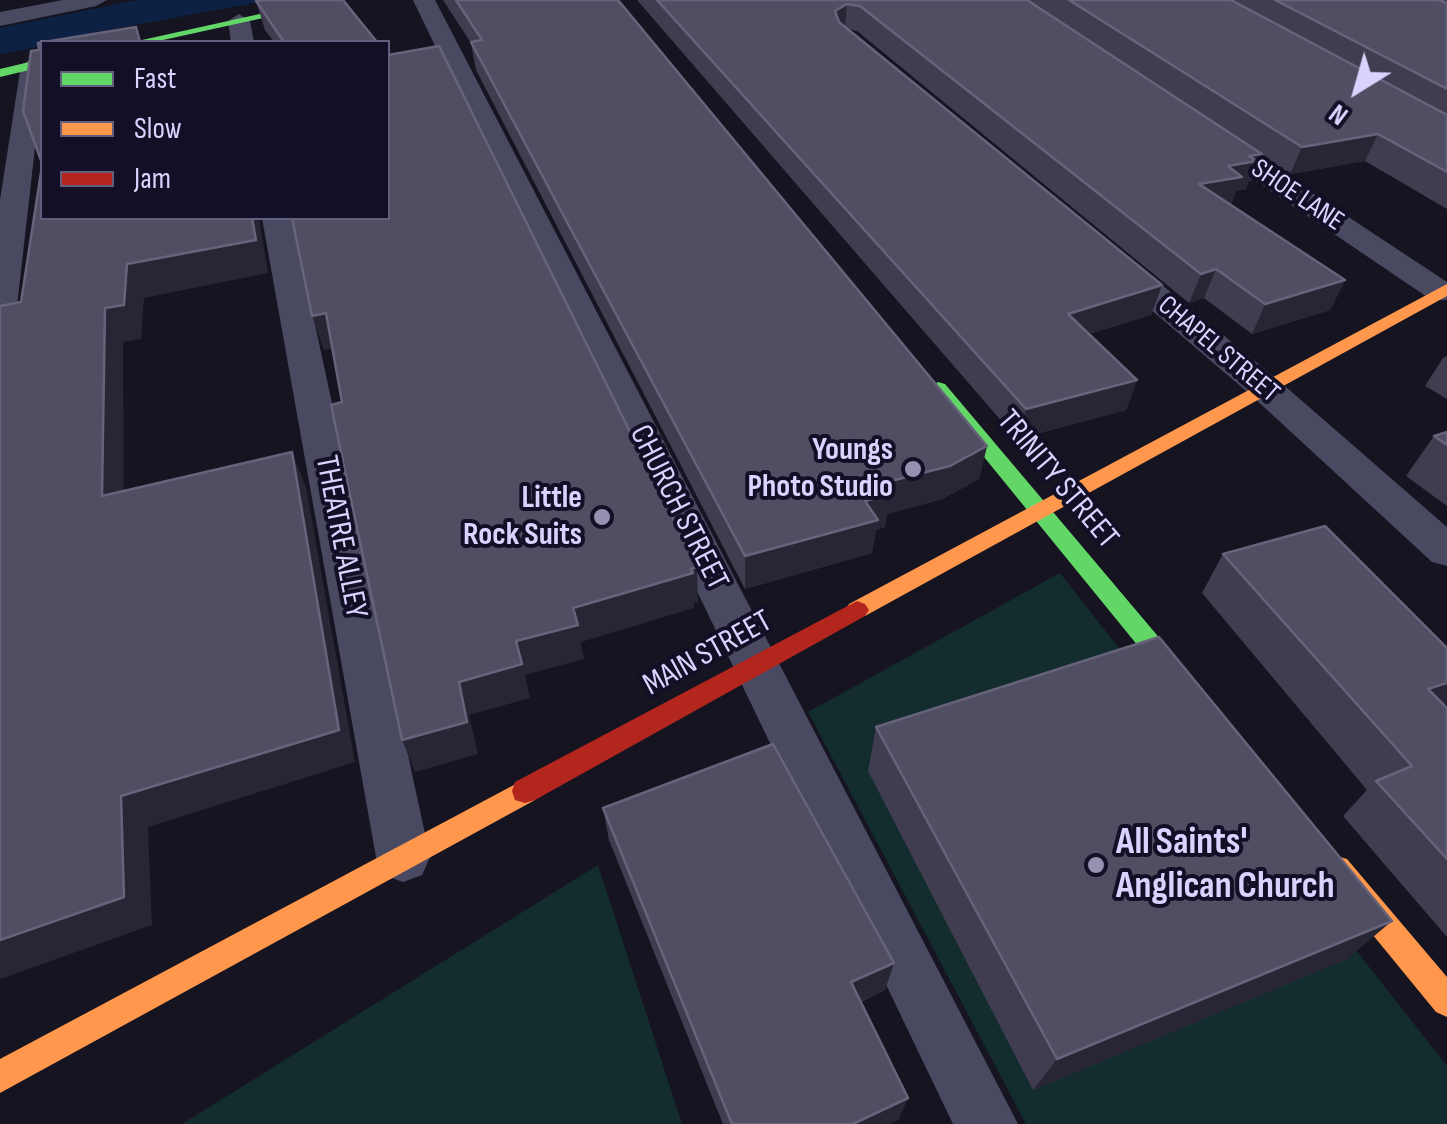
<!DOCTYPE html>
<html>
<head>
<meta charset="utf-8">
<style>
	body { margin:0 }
	#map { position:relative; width:1447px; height:1124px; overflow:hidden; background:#161421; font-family:"Sofia Sans Condensed",sans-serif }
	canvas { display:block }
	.legend { position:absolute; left:40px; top:40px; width:350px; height:180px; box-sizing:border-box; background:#130f26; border:2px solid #625e7d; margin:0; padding:12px 18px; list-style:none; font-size:30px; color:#d9d4ff }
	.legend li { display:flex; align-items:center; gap:20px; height:50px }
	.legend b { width:50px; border:2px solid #625e7d }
	.north { position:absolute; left:1307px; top:40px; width:100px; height:100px; -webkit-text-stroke:8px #130f26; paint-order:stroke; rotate:217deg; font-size:28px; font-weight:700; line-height:40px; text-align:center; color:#d9d4ff }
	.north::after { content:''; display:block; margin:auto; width:35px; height:45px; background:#d9d4ff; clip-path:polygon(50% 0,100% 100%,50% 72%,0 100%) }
</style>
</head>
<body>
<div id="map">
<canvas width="1447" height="1124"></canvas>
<ul class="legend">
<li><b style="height:12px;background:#63d668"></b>Fast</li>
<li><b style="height:12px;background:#ff974d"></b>Slow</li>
<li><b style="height:12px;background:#b3261e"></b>Jam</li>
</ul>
<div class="north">N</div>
</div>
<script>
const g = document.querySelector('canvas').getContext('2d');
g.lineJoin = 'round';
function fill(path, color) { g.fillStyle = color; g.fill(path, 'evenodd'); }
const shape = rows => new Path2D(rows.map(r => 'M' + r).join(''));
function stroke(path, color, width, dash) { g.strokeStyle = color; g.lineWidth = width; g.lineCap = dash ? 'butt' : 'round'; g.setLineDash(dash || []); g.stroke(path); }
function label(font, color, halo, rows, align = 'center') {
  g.font = font + ' "Sofia Sans Condensed",sans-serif'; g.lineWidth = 8; g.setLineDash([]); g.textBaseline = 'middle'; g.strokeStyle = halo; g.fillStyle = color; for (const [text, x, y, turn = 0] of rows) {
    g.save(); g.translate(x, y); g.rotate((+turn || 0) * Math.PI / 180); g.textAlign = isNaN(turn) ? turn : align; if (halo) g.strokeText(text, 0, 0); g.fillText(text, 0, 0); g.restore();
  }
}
const green = shape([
	[1060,573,1447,1066,1447,1124,1026,1124,808,712],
	[598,865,682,1124,181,1124,182,1124]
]);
const water = shape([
	[138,0,271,0,42,42,42,46,0,54,0,28]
]);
const street = shape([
	[63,0,107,0,96,6,0,26,0,12,63,0],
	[413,0,435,0,1018,1124,953,1124,413,0],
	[239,14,250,21,254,42,231,42,228,21,239,14],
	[33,58,42,61,42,86,17,306,12,313,0,316,0,200,21,65,33,58],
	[1209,129,1218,131,1447,282,1447,300,1430,299,1200,143,1196,137,1200,131,1209,129],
	[262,218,292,218,430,857,422,875,403,882,384,875,376,857,262,218],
	[1112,251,1123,253,1278,380,1447,527,1447,566,1432,562,1252,396,1101,267,1096,260,1101,253,1112,251]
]);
const fast = shape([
	[323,0,345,0,154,42,133,42,323,0],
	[42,59,42,67,0,77,0,69,42,59],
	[938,382,945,384,1205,692,1209,699,1205,706,1196,709,1187,706,931,392,928,388,938,382]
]);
const slow = shape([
	[1447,284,1447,296,865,616,849,616,845,610,849,604,1447,284],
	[525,779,535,782,538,791,535,800,0,1093,0,1059,525,779],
	[1337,856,1347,859,1447,977,1447,1017,1436,1012,1327,879,1323,869,1327,859,1337,856]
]);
const jam = shape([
	[857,601,865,604,869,610,865,616,535,800,525,803,515,800,512,791,515,782,857,601]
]);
const wall = shape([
	[443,0,618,0,987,446,979,479,942,499,887,514,885,527,876,530,872,553,745,589,476,70,471,43],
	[637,0,1447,0,1447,209,1365,161,1290,174,1262,155,1251,181,1248,182,1246,189,1236,191,1231,205,1345,280,1330,310,1252,334,1204,298,1189,303,857,31,848,29,1162,285,1151,315,1089,334,1137,380,1126,410,1017,439],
	[256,1,377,42,274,42,265,30],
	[1447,356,1447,399,1425,386,1443,358],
	[1447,432,1447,506,1406,476,1434,436],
	[1223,554,1447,648,1447,703,1445,705,1447,708,1447,937,1343,816,1367,790,1202,593],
	[876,727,1347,959,1033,1090,868,771],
	[603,808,894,963,885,990,861,1002,908,1098,898,1120,889,1124,723,1124,609,840]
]);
const shadedWall = shape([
	[847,4,845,29,833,36,835,11],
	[1378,134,1365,161,1290,174,1302,147],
	[1262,154,1251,181,1248,182,1246,189,1236,191,1231,205,1199,184,1249,156],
	[252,218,259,218,268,273,144,298,141,339,123,342,124,531,102,496,105,308,127,264],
	[1216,269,1204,298,1189,303,1201,274],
	[1345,280,1330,310,1252,334,1265,304],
	[1162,285,1151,315,1059,343,1068,314],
	[326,313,337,348,324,350,312,316],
	[1137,380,1126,410,1017,439,1026,409],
	[987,446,979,479,942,499,887,514,885,527,876,530,872,553,745,589,745,556,865,501,883,483],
	[292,452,306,487,355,762,148,827,152,925,0,979,0,940,121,796],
	[697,567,698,602,694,603,694,608,581,642,584,659,525,675,530,698,469,715,478,754,415,772,402,740,459,682,516,641,573,608],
	[1447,683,1447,703,1438,713,1428,689],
	[1392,921,1347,959,1033,1090,1057,1059],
	[894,963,885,990,845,1009,851,982],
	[908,1098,898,1120,889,1124,853,1124]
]);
const building = shape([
	[264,0,343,0,377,42,281,42,284,42,256,1,264,0],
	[456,0,618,0,987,446,950,466,883,483,891,494,865,501,878,520,745,556,471,42,482,40,456,0],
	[657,0,1027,0,1262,154,1249,156,1257,161,1228,166,1242,177,1199,184,1345,280,1265,304,1216,269,1201,274,860,6,847,4,835,11,839,22,1162,285,1068,314,1137,380,1026,409,657,0],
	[1069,0,1231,0,1447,115,1447,172,1378,134,1302,147,1069,0],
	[1275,0,1439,0,1447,3,1447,89,1275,0],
	[136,27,140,42,42,42,42,163,23,111,31,51,39,50,38,43,136,27],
	[439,46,697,567,691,569,693,573,573,608,578,625,516,641,522,664,459,682,467,722,402,740,331,405,342,402,326,313,312,316,292,218,388,218,388,55,439,46],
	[42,166,42,218,252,218,256,240,127,264,124,305,105,308,102,496,292,452,339,730,121,796,124,897,0,940,0,306,21,302,42,166],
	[1447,432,1447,445,1434,436,1447,432],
	[1325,526,1447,648,1447,683,1428,689,1447,708,1447,859,1376,781,1412,766,1223,554,1325,526],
	[1159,637,1392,921,1057,1059,876,727,1159,637],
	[773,744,894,963,851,982,908,1098,853,1124,732,1124,603,808,773,744]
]);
const markers = [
	[913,469,10,"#9591b1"],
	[602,517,10,"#9591b1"],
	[1096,865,10,"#9591b1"]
];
const farStreetnames = [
	["SHOE LANE",1297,196,34],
	["CHAPEL STREET",1218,350,40]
];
const poiNames = [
	["Youngs",893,451],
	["Photo Studio",893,488],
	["Little",582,499],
	["Rock Suits",582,536]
];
const streetNames = [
	["TRINITY STREET",1057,480,50],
	["CHURCH STREET",678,508,63],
	["THEATRE ALLEY",340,537,79],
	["MAIN STREET",708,654,-29]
];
const nearPoinames = [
	["All Saints'",1116,843],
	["Anglican Church",1116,887]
];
fill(green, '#132c2d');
fill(water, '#0d2144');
fill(street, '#4a4962');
fill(fast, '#63d668');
fill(slow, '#ff974d');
fill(jam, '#b3261e');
fill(wall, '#403d50');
fill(shadedWall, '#282635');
fill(building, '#504e63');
stroke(building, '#66637b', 2.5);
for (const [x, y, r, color] of markers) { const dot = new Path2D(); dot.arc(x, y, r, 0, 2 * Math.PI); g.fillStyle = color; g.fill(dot); stroke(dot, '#130f26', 4); }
label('28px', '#d9d4ff', '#130f26', farStreetnames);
label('bold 32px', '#d9d4ff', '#130f26', poiNames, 'right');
label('32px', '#d9d4ff', '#130f26', streetNames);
label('bold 38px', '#d9d4ff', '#130f26', nearPoinames, 'left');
</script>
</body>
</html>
